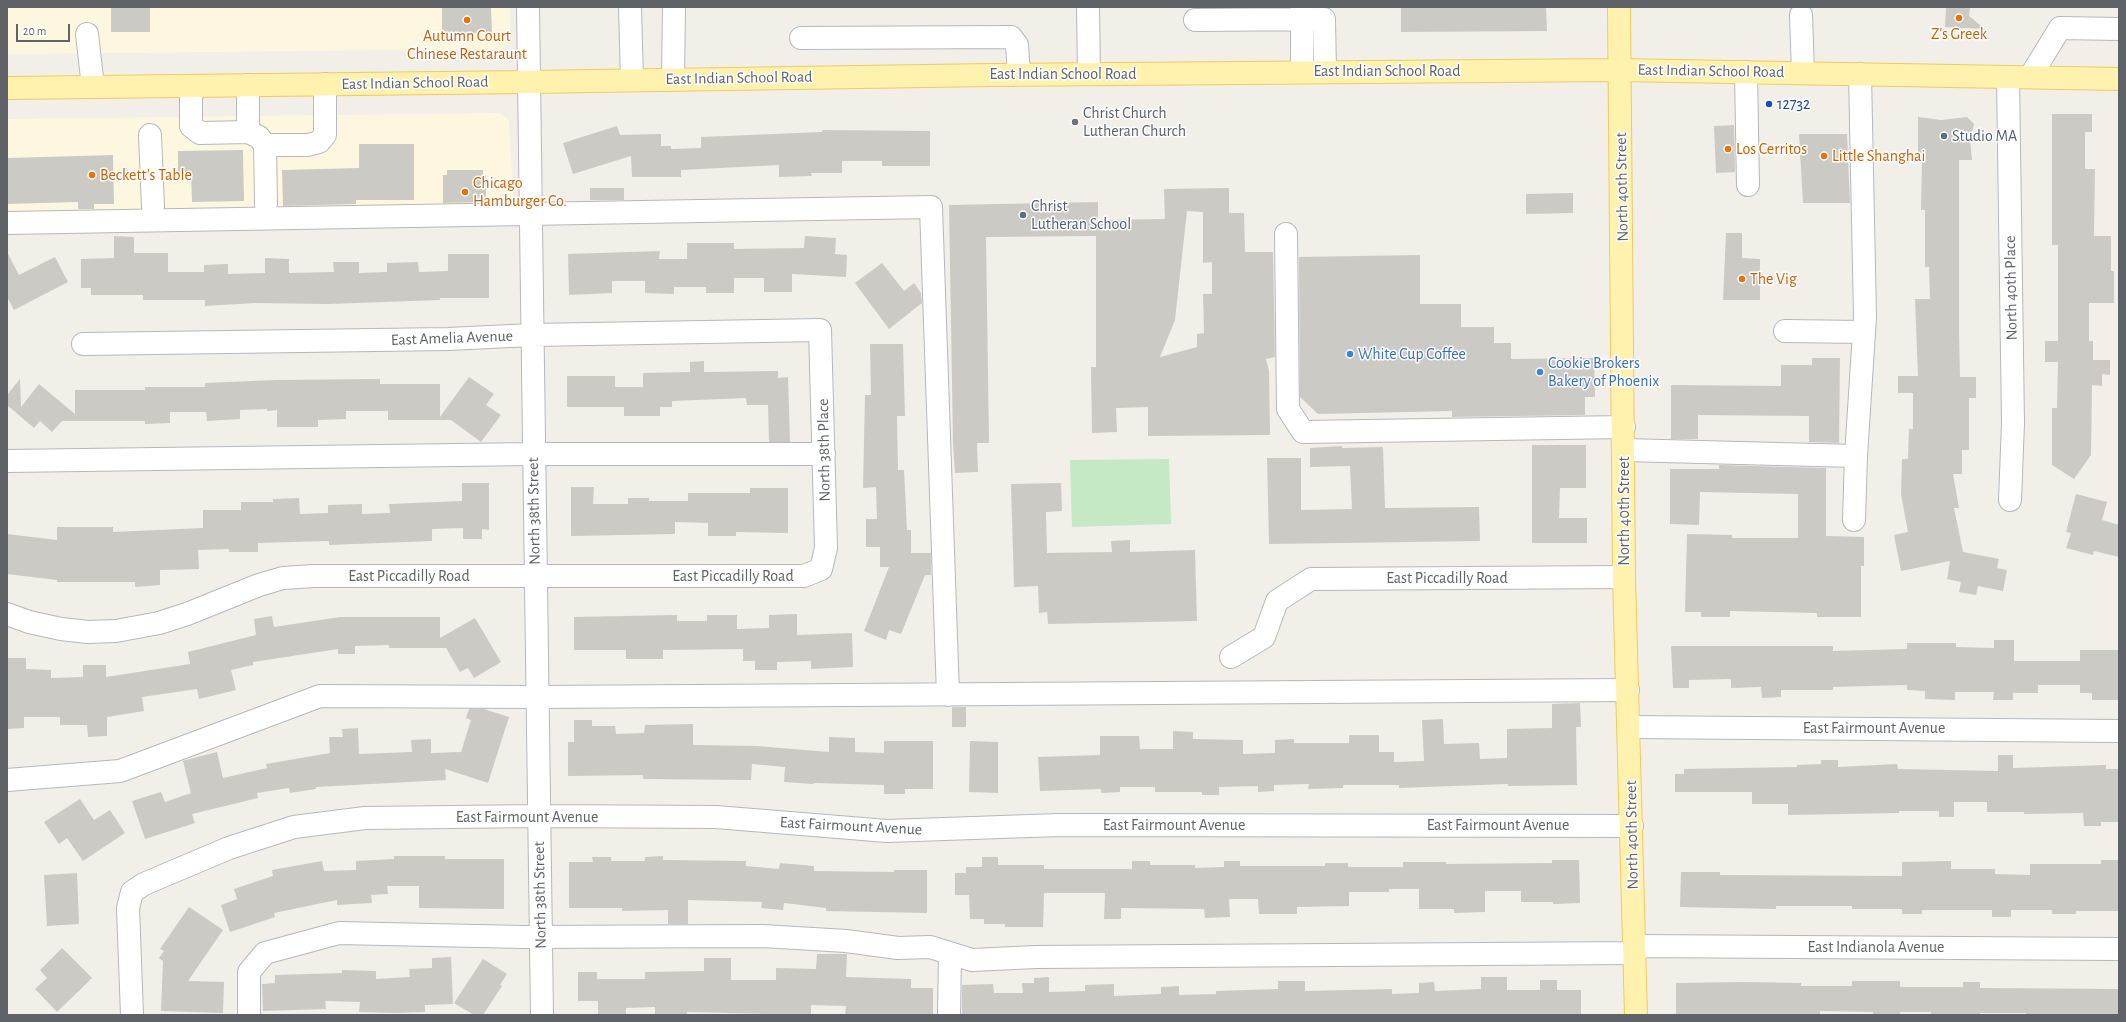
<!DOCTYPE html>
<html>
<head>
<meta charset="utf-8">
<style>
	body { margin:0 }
	#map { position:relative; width:2126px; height:1022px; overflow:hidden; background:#f1efe8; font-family:"Alegreya Sans",sans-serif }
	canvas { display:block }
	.frame { position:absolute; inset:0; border:8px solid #5f6368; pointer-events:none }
	.scale { position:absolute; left:16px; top:24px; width:54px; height:18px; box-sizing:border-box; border:2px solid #5f6368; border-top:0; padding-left:5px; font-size:12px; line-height:14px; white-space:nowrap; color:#5f6368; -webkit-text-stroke:3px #fff; paint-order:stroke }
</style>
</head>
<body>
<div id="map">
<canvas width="2126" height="1022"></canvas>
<div class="frame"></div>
<div class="scale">20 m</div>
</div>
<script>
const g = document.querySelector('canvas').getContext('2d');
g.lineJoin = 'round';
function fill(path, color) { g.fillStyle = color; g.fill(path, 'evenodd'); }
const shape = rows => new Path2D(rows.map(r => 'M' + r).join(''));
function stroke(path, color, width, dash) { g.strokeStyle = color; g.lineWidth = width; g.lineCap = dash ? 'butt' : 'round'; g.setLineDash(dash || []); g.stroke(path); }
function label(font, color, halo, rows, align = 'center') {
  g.font = font + ' "Alegreya Sans",sans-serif'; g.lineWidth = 3; g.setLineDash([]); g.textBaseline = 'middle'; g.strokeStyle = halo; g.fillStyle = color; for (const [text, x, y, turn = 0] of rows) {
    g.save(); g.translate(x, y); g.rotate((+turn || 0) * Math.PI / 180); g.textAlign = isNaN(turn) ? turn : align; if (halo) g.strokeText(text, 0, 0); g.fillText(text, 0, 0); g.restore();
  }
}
const commercial = shape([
	[7,7,510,7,510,38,502,49,7,54],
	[501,113,509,121,514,212,7,216,7,119]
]);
const green = shape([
	[1169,459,1171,524,1072,527,1070,460]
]);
const building = shape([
	[111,7,150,7,150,32,111,32],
	[442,7,491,7,492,33,442,34],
	[1401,7,1546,7,1547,31,1401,32],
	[1946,7,1970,7,1969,16,1985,29,1945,27],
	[2052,114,2092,114,2092,132,2085,132,2085,169,2095,169,2094,236,2111,236,2111,271,2114,271,2114,303,2089,303,2089,341,2093,341,2093,360,2110,360,2110,375,2102,374,2102,386,2092,385,2091,455,2074,479,2052,465,2052,408,2057,408,2058,362,2045,362,2045,341,2058,341,2058,245,2052,245],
	[1918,117,1941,120,1967,117,1974,124,1970,140,1972,160,1959,160,1959,334,1960,377,1976,377,1976,398,1969,398,1969,450,1962,450,1962,474,1953,474,1959,508,1954,508,1963,552,1999,559,1997,568,2007,570,2003,591,1978,586,1976,595,1959,592,1961,582,1947,579,1950,561,1901,571,1894,535,1908,532,1901,494,1902,459,1908,459,1909,429,1913,429,1913,393,1898,393,1898,376,1918,376,1915,299,1930,299,1929,267,1925,267,1925,210,1921,210,1922,159,1918,159],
	[1734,125,1735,172,1716,173,1714,126],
	[617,126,620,135,661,134,661,146,671,146,671,149,701,148,701,137,822,132,822,130,930,131,930,166,882,166,882,161,842,161,842,173,811,173,812,176,779,177,779,165,681,170,681,177,632,177,631,156,573,174,563,143],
	[1799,134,1847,134,1850,203,1803,203],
	[359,144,414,144,414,200,356,200,356,204,283,206,282,170,359,168],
	[243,150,244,201,192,202,191,172,178,172,178,151],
	[113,155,114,204,94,204,94,209,78,209,78,202,7,204,7,158],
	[447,170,483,170,483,175,486,175,486,202,443,203,443,175,447,175],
	[590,188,624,188,624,200,590,200],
	[1229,188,1229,213,1244,213,1245,252,1273,252,1275,357,1266,359,1269,371,1270,435,1148,436,1148,407,1116,408,1117,432,1092,433,1091,367,1096,367,1096,236,986,237,989,443,977,443,978,472,955,473,953,443,949,205,1098,202,1098,220,1165,219,1164,189],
	[1187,211,1203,212,1203,263,1212,262,1212,294,1203,294,1204,333,1197,334,1197,347,1160,357,1175,320],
	[1573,193,1573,213,1526,214,1526,194],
	[1726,233,1742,233,1742,258,1760,259,1760,300,1723,300],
	[114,236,134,237,134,253,168,253,168,272,204,272,204,265,228,264,228,274,265,273,265,258,289,259,289,273,334,272,333,262,359,262,359,273,387,272,387,263,418,262,419,272,448,271,448,254,489,254,489,298,440,298,440,300,328,304,255,303,205,306,205,300,143,300,143,295,91,295,91,288,81,288,81,259,114,258],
	[805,236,836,238,835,254,847,255,846,277,792,274,792,292,764,292,764,278,734,278,734,293,706,293,706,287,674,287,674,294,645,293,645,281,612,281,612,293,569,295,568,254,660,251,659,259,687,259,687,243,734,243,734,249,804,248],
	[7,252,19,275,55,257,68,282,14,310,7,297],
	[1420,255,1420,304,1461,304,1461,327,1494,327,1494,343,1511,343,1511,359,1594,358,1595,397,1585,397,1585,415,1452,417,1452,411,1318,414,1300,397,1299,257],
	[882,263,904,291,914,283,921,293,922,303,889,329,855,283],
	[870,344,903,344,905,416,897,416,898,470,904,470,907,530,911,530,911,553,931,553,931,575,925,575,901,634,889,630,886,640,864,631,889,567,880,567,880,547,866,547,866,519,877,519,876,487,863,488,865,395,871,395],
	[1812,358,1840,358,1839,443,1809,442,1809,416,1698,415,1698,439,1671,439,1671,385,1781,386,1781,365,1812,365],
	[704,361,704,372,778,371,778,378,788,377,790,442,769,442,768,405,747,405,746,398,672,401,672,407,660,407,660,416,624,416,624,407,567,407,567,376,615,376,615,387,643,387,643,373,690,372,690,362],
	[469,377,494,394,486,405,501,415,481,442,451,420,388,420,388,411,346,411,346,419,318,420,318,427,277,427,277,410,267,411,267,409,240,410,240,419,207,421,206,412,170,412,170,423,145,424,145,421,62,421,52,432,40,421,34,428,7,405,7,395,20,379,21,407,39,384,75,414,75,390,145,390,145,387,205,387,205,383,276,380,380,379,380,384,440,384,440,417],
	[1532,445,1586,445,1586,488,1560,488,1559,518,1587,518,1587,543,1532,543],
	[1342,446,1342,448,1383,447,1385,508,1479,507,1480,541,1269,544,1267,458,1301,458,1301,510,1352,509,1350,466,1310,467,1310,448],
	[1719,465,1826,468,1826,536,1864,537,1864,566,1861,566,1861,617,1817,617,1817,613,1730,611,1730,617,1701,617,1701,612,1685,612,1687,534,1732,535,1732,538,1798,538,1798,494,1700,492,1699,525,1670,524,1670,469,1719,469],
	[462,483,489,483,489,530,482,529,482,539,463,539,463,528,432,529,432,541,329,545,329,541,258,543,258,552,229,552,229,549,198,550,199,569,160,570,160,585,135,587,135,582,57,582,57,580,7,574,7,534,57,540,57,527,113,527,113,532,203,528,203,510,241,510,241,502,273,502,273,499,299,498,300,514,328,513,328,505,362,504,362,514,390,513,389,504,462,501],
	[1061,483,1062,511,1046,512,1047,553,1112,552,1111,541,1130,540,1130,552,1195,550,1197,621,1048,624,1047,612,1039,613,1038,586,1014,587,1011,484],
	[571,487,594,487,593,504,628,504,628,498,649,498,649,501,688,501,688,493,750,493,750,488,788,488,788,533,736,532,736,536,708,536,708,523,675,522,675,534,571,536],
	[2076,494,2107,502,2102,520,2119,525,2119,557,2094,551,2093,555,2066,548,2071,533,2066,532],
	[797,614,797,635,852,633,853,667,811,669,811,661,777,662,777,670,755,670,755,661,743,661,743,649,663,650,663,659,626,659,626,650,574,650,574,617,677,615,677,621,707,621,707,615,737,615,737,629,769,628,769,615],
	[272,616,274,627,340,617,440,617,440,638,475,618,501,662,474,678,468,668,460,672,446,648,389,648,389,645,355,646,355,654,338,654,338,649,253,662,253,665,231,670,236,690,199,699,197,689,142,697,144,711,107,717,107,736,88,737,87,725,60,725,60,717,24,717,24,728,7,729,7,658,26,658,26,669,51,670,51,678,83,677,83,665,106,665,106,677,190,664,188,652,256,635,254,619],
	[1994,640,2014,640,2014,661,2080,661,2080,650,2119,650,2119,700,2092,700,2092,693,2080,693,2080,685,2038,685,2038,693,2013,693,2013,700,1993,700,1994,692,1955,692,1955,700,1925,699,1925,691,1907,690,1907,685,1833,687,1833,690,1781,690,1781,697,1762,698,1761,687,1731,688,1731,679,1689,680,1689,688,1673,688,1671,646,1833,646,1833,651,1907,649,1907,643,1956,643,1956,647,1994,648],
	[1580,703,1581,727,1576,727,1577,785,1508,786,1508,784,1399,788,1399,785,1343,785,1343,788,1308,789,1309,784,1274,785,1274,791,1258,792,1258,786,1219,787,1219,795,1202,795,1202,792,1155,792,1155,787,1120,787,1120,792,1101,793,1101,789,1040,791,1038,757,1100,755,1100,736,1139,736,1140,749,1173,749,1173,731,1193,732,1193,739,1243,740,1243,754,1275,753,1275,740,1294,739,1294,743,1349,743,1349,735,1379,735,1379,752,1394,752,1394,762,1424,761,1422,720,1443,719,1444,744,1479,743,1480,759,1507,758,1507,729,1552,728,1552,704],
	[952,707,966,707,966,727,952,727],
	[469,709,484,709,509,717,488,783,445,769,446,780,316,787,316,789,290,793,289,788,257,793,258,798,192,814,195,823,145,839,132,801,161,792,165,802,191,793,183,761,186,760,217,752,223,778,267,768,266,764,330,753,329,737,343,737,342,729,358,728,359,754,412,752,411,740,431,739,431,753,461,752,471,720,466,718],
	[574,720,592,720,592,726,615,726,616,734,644,733,645,725,693,724,693,745,757,746,829,752,829,737,855,738,855,752,884,753,884,741,933,741,933,789,905,789,905,794,884,794,884,785,814,783,813,784,784,782,785,767,752,764,751,780,643,779,643,775,568,776,568,742,574,742],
	[970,741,998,742,998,793,969,792],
	[1998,755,2013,755,2013,768,2106,765,2106,769,2119,769,2119,822,2101,822,2101,826,2084,826,2083,813,2024,814,2024,812,1987,812,1987,802,1954,802,1954,817,1939,817,1939,811,1899,811,1899,813,1788,815,1788,804,1752,804,1752,792,1675,792,1675,774,1684,774,1684,769,1797,767,1797,765,1821,764,1821,760,1838,760,1838,767,1897,764,1898,769,1998,771],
	[80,799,94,820,110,810,125,833,83,861,67,838,59,844,44,822],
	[394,856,445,856,445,859,504,859,504,909,419,908,419,886,387,886,388,894,371,895,372,903,337,905,337,900,274,913,275,917,230,932,221,905,237,899,234,889,273,876,272,870,322,861,324,871,356,870,356,861,394,859],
	[663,856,663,860,746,861,746,866,779,869,780,863,814,866,814,871,894,872,894,870,927,870,927,913,826,911,826,908,784,903,783,910,761,908,762,902,688,900,688,924,668,924,668,910,622,911,622,908,569,908,569,862,593,862,592,857,611,857,611,861,645,861,645,857],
	[982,857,998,857,998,865,1044,865,1044,869,1132,869,1132,861,1150,861,1150,865,1195,865,1195,868,1224,867,1224,861,1240,861,1240,866,1325,866,1325,863,1348,863,1348,867,1403,867,1403,862,1446,862,1446,864,1552,863,1552,860,1579,860,1580,903,1553,904,1553,902,1521,902,1521,891,1485,891,1485,912,1454,913,1454,909,1419,909,1419,889,1389,889,1389,892,1349,892,1349,906,1297,907,1297,914,1259,914,1258,899,1229,899,1230,917,1205,918,1204,909,1121,908,1121,919,1104,919,1105,893,1044,893,1043,927,1005,927,1005,924,984,924,984,919,970,919,969,895,955,895,955,873,966,873,966,867,982,867],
	[2101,860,2119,860,2119,911,2076,911,2076,914,2052,914,2052,910,2011,910,2011,917,1992,917,1992,910,1922,910,1922,914,1902,914,1902,909,1852,909,1852,906,1776,906,1776,909,1680,907,1681,872,1720,872,1720,875,1902,876,1902,862,1951,861,1951,869,1995,869,1995,874,2030,875,2030,864,2101,864],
	[77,873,79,924,47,926,44,875],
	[189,907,223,930,188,981,224,982,223,1013,161,1011,163,961,159,958,164,951,160,949],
	[62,948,92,978,57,1012,35,989,47,978,40,970],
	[817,954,847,954,846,977,911,979,911,988,933,988,933,1015,845,1015,846,1006,811,1005,811,1015,687,1012,687,1014,655,1015,655,1007,626,1008,626,1015,598,1015,598,1001,578,1001,578,972,597,972,597,979,645,979,645,972,704,971,704,958,731,958,731,980,776,980,776,968,816,969],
	[451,957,453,1004,425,1005,425,1012,396,1013,359,1012,360,1002,325,1001,326,1009,263,1011,262,984,275,983,275,975,342,973,342,970,376,971,376,979,410,977,409,969,432,968,432,958],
	[483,959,507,974,500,985,502,986,483,1015,474,1015,454,1003],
	[1049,977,1049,992,1085,991,1085,985,1114,984,1114,996,1161,994,1161,987,1179,986,1179,995,1216,994,1216,991,1278,989,1278,981,1305,981,1305,991,1392,989,1392,994,1419,993,1419,983,1434,982,1435,991,1481,989,1481,977,1507,977,1507,990,1540,990,1540,980,1557,980,1557,990,1581,990,1581,1015,962,1015,962,985,993,984,994,993,1023,993,1022,983,1034,983,1034,978],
	[1852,981,1900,981,1900,987,1963,987,1963,982,1980,982,1980,988,2119,989,2119,1014,2026,1015,2026,1013,1980,1013,1980,1015,1931,1015,1931,1012,1900,1012,1900,1015,1873,1015,1873,1012,1820,1011,1820,1015,1676,1015,1676,983,1744,982,1801,983,1801,986,1852,986]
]);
const minor = shape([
	[528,7,542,1015],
	[630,7,632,80],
	[1088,7,1089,74],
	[1302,7,1302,72],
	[1801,15,1803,73],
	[1195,20,1324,19,1325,71],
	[87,34,93,87],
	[801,38,1011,37,1017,45,1019,74],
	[1746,72,1748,185],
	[2008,77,2013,423,2010,500],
	[2030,77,2060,28,2119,29],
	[673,79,674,7],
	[248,85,248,132,259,137,265,145,266,205],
	[191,86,191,126,200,133,248,132],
	[150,135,153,207],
	[265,145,308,145,319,142,325,135,325,84],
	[7,223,931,207,948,695],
	[1286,234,1288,409,1303,432,1624,427],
	[1785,331,1863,332],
	[1624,450,1856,456,1854,520],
	[1856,456,1865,317,1860,74],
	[7,461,533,454,824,454],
	[7,614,29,622,61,629,88,632,116,631,159,623,187,614,259,585,283,578,314,576,804,576,821,569,826,548,820,330,532,335,448,339,83,344],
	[1231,657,1264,637,1277,601,1311,579,1624,577],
	[1630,727,2119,731],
	[7,780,120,771,320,696,537,697,1628,690],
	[1634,946,2119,949],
	[132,1015,128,908,132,892,144,884,229,848,294,827,365,818,539,816,716,817,887,831,1059,825,1632,826],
	[249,1015,249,972,265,953,339,933,524,937,763,936,846,941,898,948,930,947,972,960,1036,957,1634,953],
	[949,1015,950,955]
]);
const major = shape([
	[1619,7,1624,577,1636,1015],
	[7,88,529,82,992,75,1620,70,2119,79]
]);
const markers = [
	[1959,18,4,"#e8710a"],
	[467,20,4,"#e8710a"],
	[1769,104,4,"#1a4fb4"],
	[1075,122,4,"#6b7280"],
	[1944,136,4,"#5c6f8a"],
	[1728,149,4,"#e8710a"],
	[1824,156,4,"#e8710a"],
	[92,175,4,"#e8710a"],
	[465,192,4,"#e8710a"],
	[1023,215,4,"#5c6f8a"],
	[1742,279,4,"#e8710a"],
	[1350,354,4,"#3f7fe0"],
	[1540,372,4,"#3f7fe0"]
];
const foodNames = [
	["Z's Greek",1959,34,"center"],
	["Autumn Court",467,36,"center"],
	["Chinese Restaraunt",467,54,"center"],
	["Los Cerritos",1736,149],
	["Little Shanghai",1832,156],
	["Beckett's Table",100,175],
	["Chicago",473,183],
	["Hamburger Co.",473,201],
	["The Vig",1750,279]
];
const streetNames = [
	["East Indian School Road",1387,71],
	["East Indian School Road",1711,71,1],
	["East Indian School Road",1063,74],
	["East Indian School Road",739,78,-1],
	["East Indian School Road",415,83,-1],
	["North 40th Street",1622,187,-91],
	["North 40th Place",2011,288,-91],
	["East Amelia Avenue",452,338,-2],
	["North 38th Place",824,450,-91],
	["North 38th Street",534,511,-91],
	["North 40th Street",1624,511,-90],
	["East Piccadilly Road",409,576],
	["East Piccadilly Road",733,576],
	["East Piccadilly Road",1447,578],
	["East Fairmount Avenue",1874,728],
	["East Fairmount Avenue",527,817],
	["East Fairmount Avenue",1174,825],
	["East Fairmount Avenue",1498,825],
	["East Fairmount Avenue",851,826,3],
	["North 40th Street",1632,835,-91],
	["North 38th Street",540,895,-91],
	["East Indianola Avenue",1876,947]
];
const transitNames = [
	["12732",1777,104]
];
const worshipNames = [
	["Christ Church",1083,113],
	["Lutheran Church",1083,131]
];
const serviceNames = [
	["Studio MA",1952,136],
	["Christ",1031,206],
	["Lutheran School",1031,224]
];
const shopNames = [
	["White Cup Coffee",1358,354],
	["Cookie Brokers",1548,363],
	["Bakery of Phoenix",1548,381]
];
fill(commercial, '#fef7e0');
fill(green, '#c5e8c5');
fill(building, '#cccac5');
stroke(minor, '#b5b8bc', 24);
stroke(major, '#f2c960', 24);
stroke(minor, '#fff', 22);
stroke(major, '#fff2af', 22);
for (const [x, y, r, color] of markers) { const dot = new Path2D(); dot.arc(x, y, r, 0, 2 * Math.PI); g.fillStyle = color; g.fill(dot); stroke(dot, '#fff', 1.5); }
label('16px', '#c56008', '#fff', foodNames, 'left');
label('16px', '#5f6368', '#fff', streetNames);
label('16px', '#164399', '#fff', transitNames, 'left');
label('16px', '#5b616d', '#fff', worshipNames, 'left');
label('16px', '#4e5e75', '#fff', serviceNames, 'left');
label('16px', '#366cbe', '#fff', shopNames, 'left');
</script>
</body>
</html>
